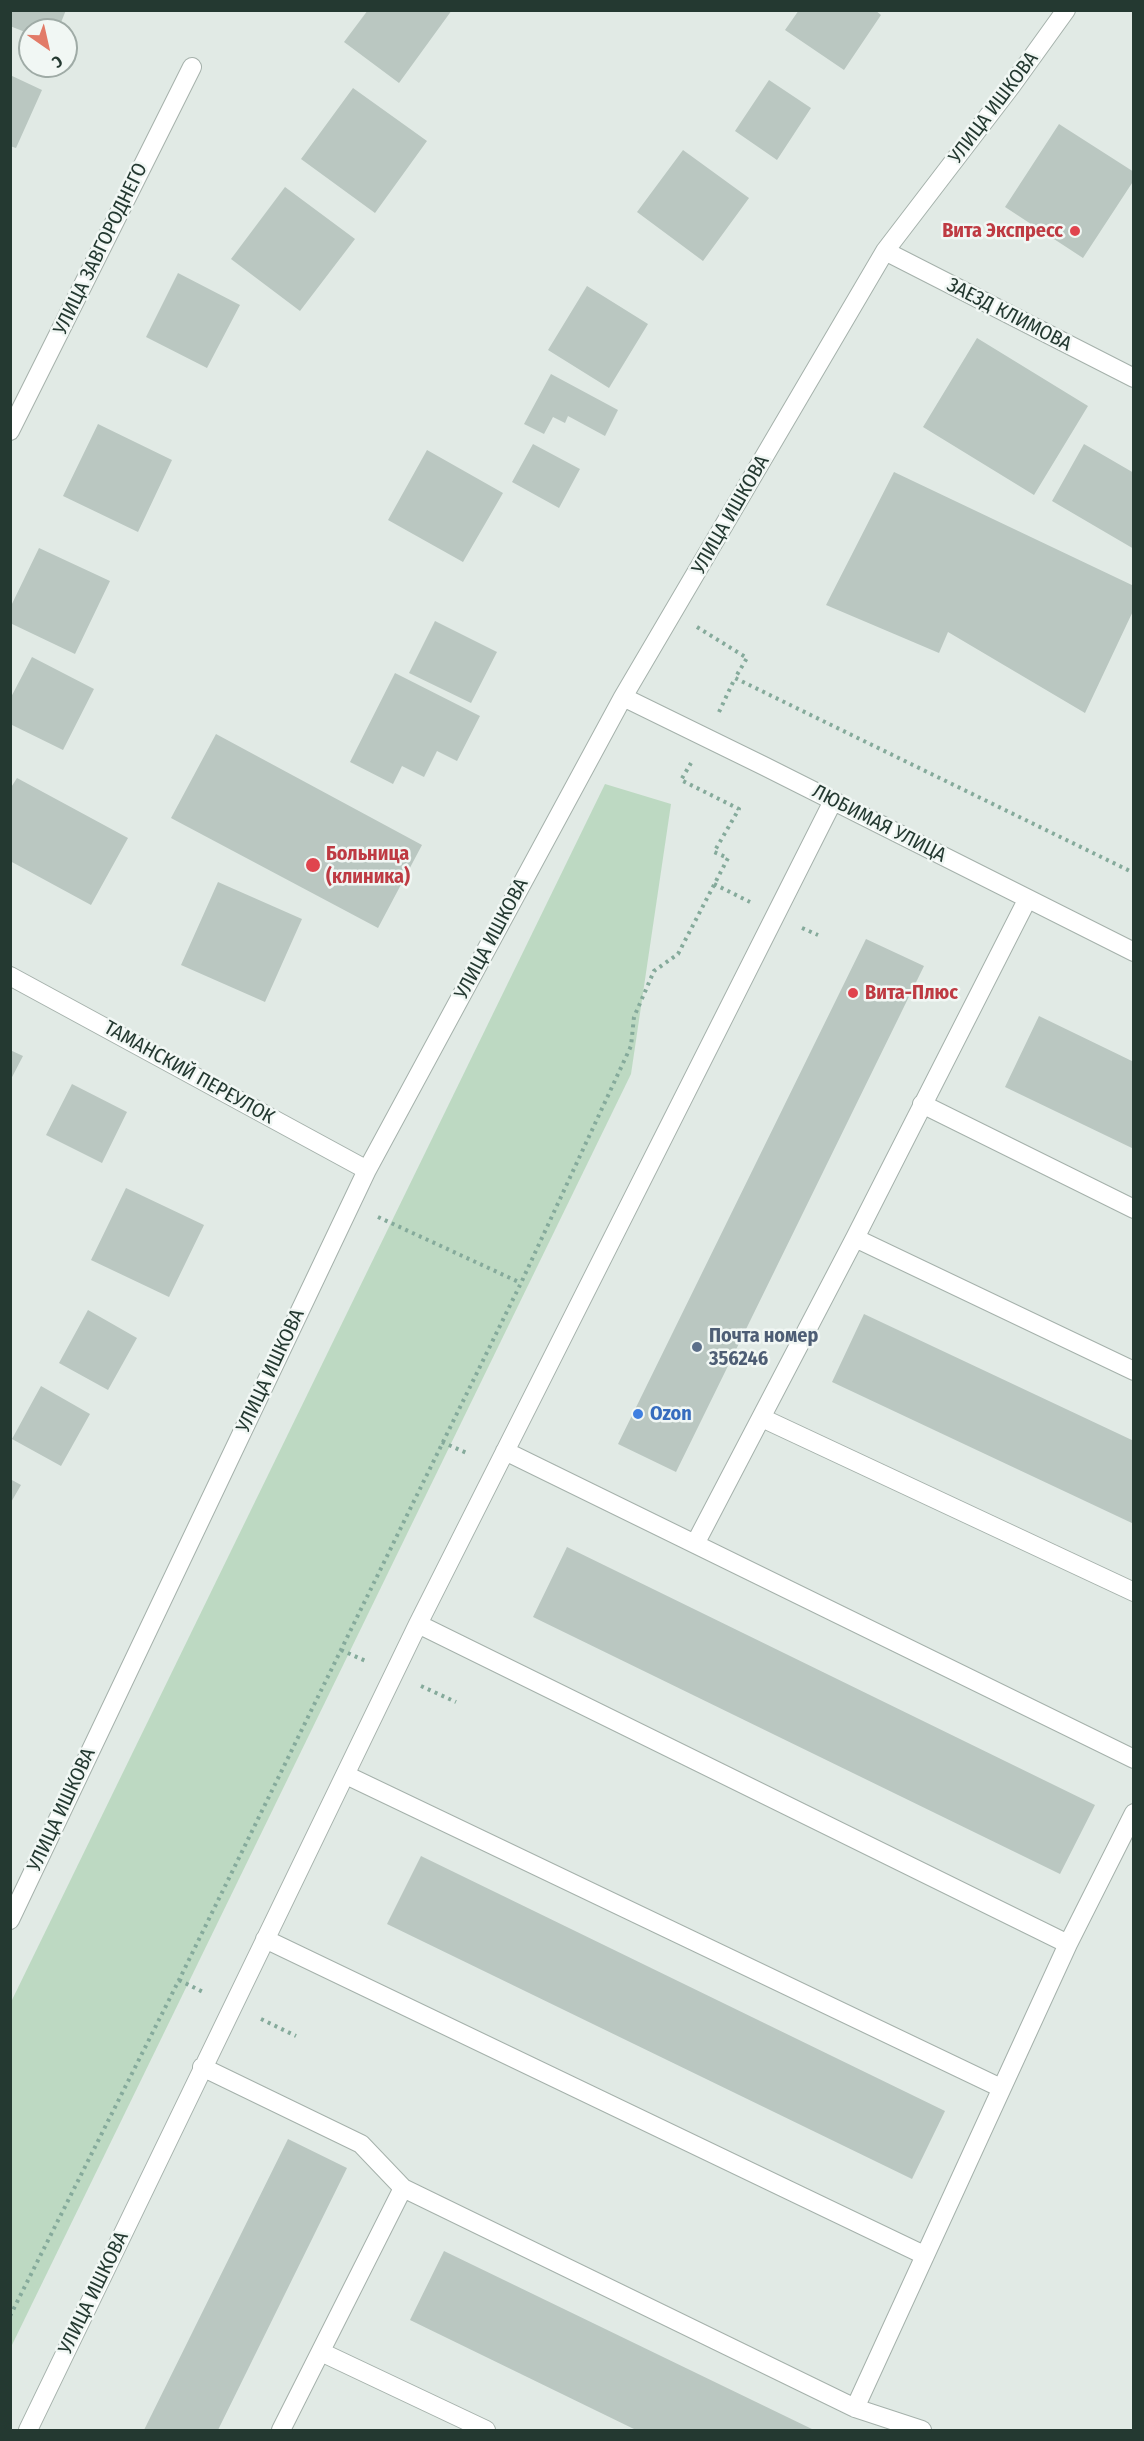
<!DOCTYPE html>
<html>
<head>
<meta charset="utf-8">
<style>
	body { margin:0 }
	#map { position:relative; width:1144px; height:2441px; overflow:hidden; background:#e1eae5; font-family:"Fira Sans Condensed",sans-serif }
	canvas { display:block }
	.frame { position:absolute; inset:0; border:12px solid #243931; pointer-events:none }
	.north { position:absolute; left:18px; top:18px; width:60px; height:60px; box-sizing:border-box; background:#f1f7f4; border:2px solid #9faba6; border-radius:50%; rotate:146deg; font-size:16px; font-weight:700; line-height:24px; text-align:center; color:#243931 }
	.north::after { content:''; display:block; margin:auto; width:21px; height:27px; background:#e27b68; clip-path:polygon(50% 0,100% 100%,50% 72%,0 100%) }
</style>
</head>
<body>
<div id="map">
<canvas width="1144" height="2441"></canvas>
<div class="frame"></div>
<div class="north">С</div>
</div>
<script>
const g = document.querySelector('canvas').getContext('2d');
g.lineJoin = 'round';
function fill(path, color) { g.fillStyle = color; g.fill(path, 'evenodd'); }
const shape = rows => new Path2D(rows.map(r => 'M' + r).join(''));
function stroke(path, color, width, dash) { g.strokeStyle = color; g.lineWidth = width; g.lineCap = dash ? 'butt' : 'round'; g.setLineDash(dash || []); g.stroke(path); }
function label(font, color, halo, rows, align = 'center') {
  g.font = font + ' "Fira Sans Condensed",sans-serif'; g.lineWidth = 5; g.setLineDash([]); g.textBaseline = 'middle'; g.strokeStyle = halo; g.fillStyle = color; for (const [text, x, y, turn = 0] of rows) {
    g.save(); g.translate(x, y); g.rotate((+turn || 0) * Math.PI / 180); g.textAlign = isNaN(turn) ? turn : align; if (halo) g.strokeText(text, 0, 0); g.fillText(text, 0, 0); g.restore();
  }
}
const green = shape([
	[605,784,671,804,631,1074,11,2347,11,2002]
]);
const building = shape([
	[10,10,66,10,58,30,30,30,30,34,10,26],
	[368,10,452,10,399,83,344,42],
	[799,10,875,10,881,15,844,70,785,30],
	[10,75,42,90,16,148,10,146],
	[769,80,811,108,777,160,735,131],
	[353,88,427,141,375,213,301,159],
	[1059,124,1134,172,1134,180,1083,258,1005,207],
	[683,150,749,198,703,261,637,212],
	[285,187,355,239,300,311,231,259],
	[178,273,240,305,207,368,146,337],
	[587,286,648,324,609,388,548,350],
	[977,338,1088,406,1034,495,923,427],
	[551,374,618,410,605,436,568,416,565,423,553,417,544,434,524,424],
	[98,424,172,460,138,532,63,496],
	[533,444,580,469,559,508,512,482],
	[1084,444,1134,473,1134,549,1052,501],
	[427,450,503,493,463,562,388,520],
	[894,472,1134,586,1134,609,1085,713,948,632,939,653,826,605],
	[39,548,110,581,75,654,10,623,10,608],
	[435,621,497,652,471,703,409,673],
	[32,657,94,689,63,750,10,724,10,699],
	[395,673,480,716,457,761,437,751,424,777,402,766,393,784,350,762],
	[216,734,422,845,378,928,171,818],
	[17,778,128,838,91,905,10,861,10,789],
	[218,882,302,919,265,1002,181,965],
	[866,939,924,966,676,1472,618,1444],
	[1039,1016,1134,1062,1134,1149,1005,1087],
	[10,1050,23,1056,10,1081],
	[72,1084,127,1112,102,1163,46,1135],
	[126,1188,204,1225,169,1297,91,1260],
	[88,1310,137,1338,108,1390,59,1363],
	[864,1314,1134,1441,1134,1524,832,1382],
	[41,1386,90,1414,61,1466,12,1439],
	[10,1479,21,1485,10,1504],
	[567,1547,1095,1805,1060,1874,533,1617],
	[421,1856,945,2111,912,2179,387,1924],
	[288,2139,347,2168,218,2430,144,2430],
	[444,2251,814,2430,636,2430,410,2320]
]);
const path = shape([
	[697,627,747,658,735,678,1134,873],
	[719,712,735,678],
	[714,884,750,902],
	[802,928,818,935],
	[378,1217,521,1283],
	[442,1442,469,1454],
	[341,1650,368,1662],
	[421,1686,456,1702],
	[179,1980,205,1993],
	[261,2019,296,2036],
	[10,2316,179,1980,521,1283,631,1046,634,1017,654,971,678,954,728,858,714,852,739,809,681,780,691,763]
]);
const minor = shape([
	[885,251,1134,378],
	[10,431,192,67],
	[623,697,764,766,1134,952],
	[10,976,367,1170],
	[922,1104,1134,1209],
	[855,1238,1134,1371],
	[762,1418,1134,1592],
	[505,1451,1134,1759],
	[695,1544,855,1238,1027,900],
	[418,1624,1068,1944],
	[346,1775,1001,2088],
	[10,1920,367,1170,623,697,885,251,1012,85,1066,10],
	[265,1939,924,2255],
	[202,2067,361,2144,403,2188,855,2408,922,2430],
	[321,2352,486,2430],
	[855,2408,1068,1944,1134,1813],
	[28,2430,418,1624,833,801],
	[281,2430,403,2188]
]);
const markers = [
	[1075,231,6,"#e0444e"],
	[313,865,8,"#e0444e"],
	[853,993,6,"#e0444e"],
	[697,1347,6,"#5c6f8a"],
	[638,1414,6,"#3f7fe0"]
];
const streetNames = [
	["УЛИЦА ИШКОВА",994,108,-53],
	["УЛИЦА ЗАВГОРОДНЕГО",101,249,-64],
	["ЗАЕЗД КЛИМОВА",1009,315,27],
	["УЛИЦА ИШКОВА",731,515,-60],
	["ЛЮБИМАЯ УЛИЦА",879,824,27],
	["УЛИЦА ИШКОВА",492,939,-62],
	["ТАМАНСКИЙ ПЕРЕУЛОК",189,1073,29],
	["УЛИЦА ИШКОВА",271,1371,-65],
	["УЛИЦА ИШКОВА",62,1810,-65],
	["УЛИЦА ИШКОВА",94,2293,-64]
];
const healthNames = [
	["Вита Экспресс",1063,231,"right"],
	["Больница",326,854],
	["(клиника)",326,877],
	["Вита-Плюс",865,993]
];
const serviceNames = [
	["Почта номер",709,1336],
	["356246",709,1359]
];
const shopNames = [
	["Ozon",650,1414]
];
fill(green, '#bdd9c2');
fill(building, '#bac7c1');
stroke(minor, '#a5b1ab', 20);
stroke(path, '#85aa9b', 4, [3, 4.5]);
stroke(minor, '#fff', 18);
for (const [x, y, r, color] of markers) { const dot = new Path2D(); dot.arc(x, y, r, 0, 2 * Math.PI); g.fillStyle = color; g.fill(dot); stroke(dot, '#f1f7f4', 2); }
label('20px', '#243931', '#f1f7f4', streetNames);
label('bold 20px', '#be3a42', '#f1f7f4', healthNames, 'left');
label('bold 20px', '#4e5e75', '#f1f7f4', serviceNames, 'left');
label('bold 20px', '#366cbe', '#f1f7f4', shopNames, 'left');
</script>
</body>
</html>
